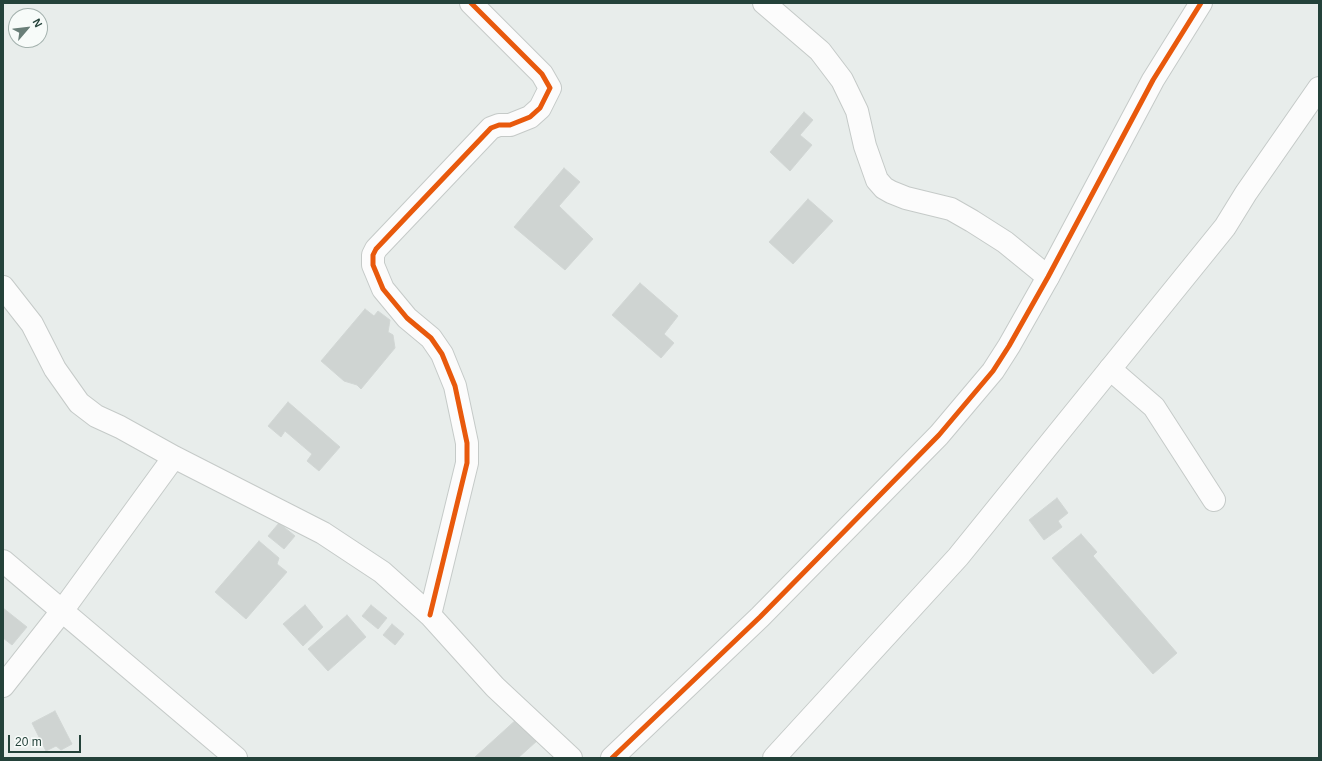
<!DOCTYPE html>
<html>
<head>
<meta charset="utf-8">
<style>
	body { margin:0 }
	#map { position:relative; width:1322px; height:761px; overflow:hidden; background:#e8edeb; font-family:Helvetica,sans-serif }
	canvas { display:block }
	.frame { position:absolute; inset:0; border:4px solid #24423a; pointer-events:none }
	.north { position:absolute; left:8px; top:8px; width:40px; height:40px; box-sizing:border-box; background:#f7fbf9; border:1px solid #a3b1ad; border-radius:50%; rotate:62deg; font-size:11px; font-weight:700; line-height:16px; text-align:center; color:#24423a }
	.north::after { content:''; display:block; margin:auto; width:14px; height:18px; background:#697e78; clip-path:polygon(50% 0,100% 100%,50% 72%,0 100%) }
	.scale { position:absolute; left:8px; top:735px; width:73px; height:18px; box-sizing:border-box; border:2px solid #24423a; border-top:0; padding-left:5px; font-size:12px; line-height:14px; white-space:nowrap; color:#24423a; -webkit-text-stroke:3px #f7fbf9; paint-order:stroke }
</style>
</head>
<body>
<div id="map">
<canvas width="1322" height="761"></canvas>
<div class="frame"></div>
<div class="north">N</div>
<div class="scale">20 m</div>
</div>
<script>
const g = document.querySelector('canvas').getContext('2d');
g.lineJoin = 'round';
function fill(path, color) { g.fillStyle = color; g.fill(path, 'evenodd'); }
const shape = rows => new Path2D(rows.map(r => 'M' + r).join(''));
function stroke(path, color, width, dash) { g.strokeStyle = color; g.lineWidth = width; g.lineCap = dash ? 'butt' : 'round'; g.setLineDash(dash || []); g.stroke(path); }
const building = shape([
	[804,112,813,120,800,135,812,145,790,171,770,152,804,112],
	[564,168,580,182,559,206,593,239,565,270,514,227,564,168],
	[808,199,833,221,793,264,769,242,808,199],
	[640,283,678,316,664,334,674,343,661,358,612,315,640,283],
	[365,309,374,316,378,311,390,320,388,332,393,335,395,348,361,389,357,385,344,381,321,361,365,309],
	[288,402,340,447,319,471,307,461,312,454,285,431,281,437,268,426,288,402],
	[1057,498,1068,513,1058,521,1062,527,1044,540,1029,520,1057,498],
	[279,523,295,536,284,549,268,536,279,523],
	[1081,534,1097,552,1093,556,1177,653,1153,674,1052,558,1081,534],
	[259,541,279,558,277,564,287,572,246,619,215,592,259,541],
	[305,605,323,627,303,646,283,624,305,605],
	[371,605,387,618,378,629,362,616,371,605],
	[3,608,27,627,12,645,3,638,3,608],
	[347,615,366,637,328,671,308,649,347,615],
	[392,624,404,634,395,645,383,635,392,624],
	[55,711,72,744,61,750,56,746,46,751,32,723,55,711],
	[518,718,538,740,518,758,474,758,518,718]
]);
const minor = shape([
	[764,3,820,51,842,80,857,111,865,146,877,180,884,188,891,192,906,198,951,209,972,221,1005,242,1048,277],
	[3,287,32,324,55,369,79,403,96,416,120,427,174,457,323,533,382,572,430,615,495,687,571,758],
	[1110,369,1154,407,1214,500],
	[3,561,236,758],
	[430,615,467,463,467,443,455,386,442,354,431,338,407,318,383,289,373,265,373,255,376,249,491,128,499,125,510,125,530,117,540,108,550,88,542,74,471,3],
	[3,686,62,611,174,457]
]);
const tertiary = shape([
	[612,758,760,617,939,435,993,371,1009,346,1048,277,1153,80,1201,3],
	[774,758,958,557,1225,227,1246,193,1319,88]
]);
const cycleway = shape([
	[430,615,467,463,467,443,455,386,442,354,431,338,407,318,383,289,373,265,373,255,376,249,491,128,499,125,510,125,530,117,540,108,550,88,542,74,471,3],
	[612,758,760,617,939,435,993,371,1009,346,1048,277,1153,80,1201,3]
]);
fill(building, '#cfd4d2');
stroke(building, '#d1d6d4', 1);
stroke(minor, '#c5cac8', 24);
stroke(tertiary, '#c5cac8', 24);
stroke(minor, '#fcfcfc', 22);
stroke(tertiary, '#fcfcfc', 22);
stroke(cycleway, '#e8590c', 5);
</script>
</body>
</html>
